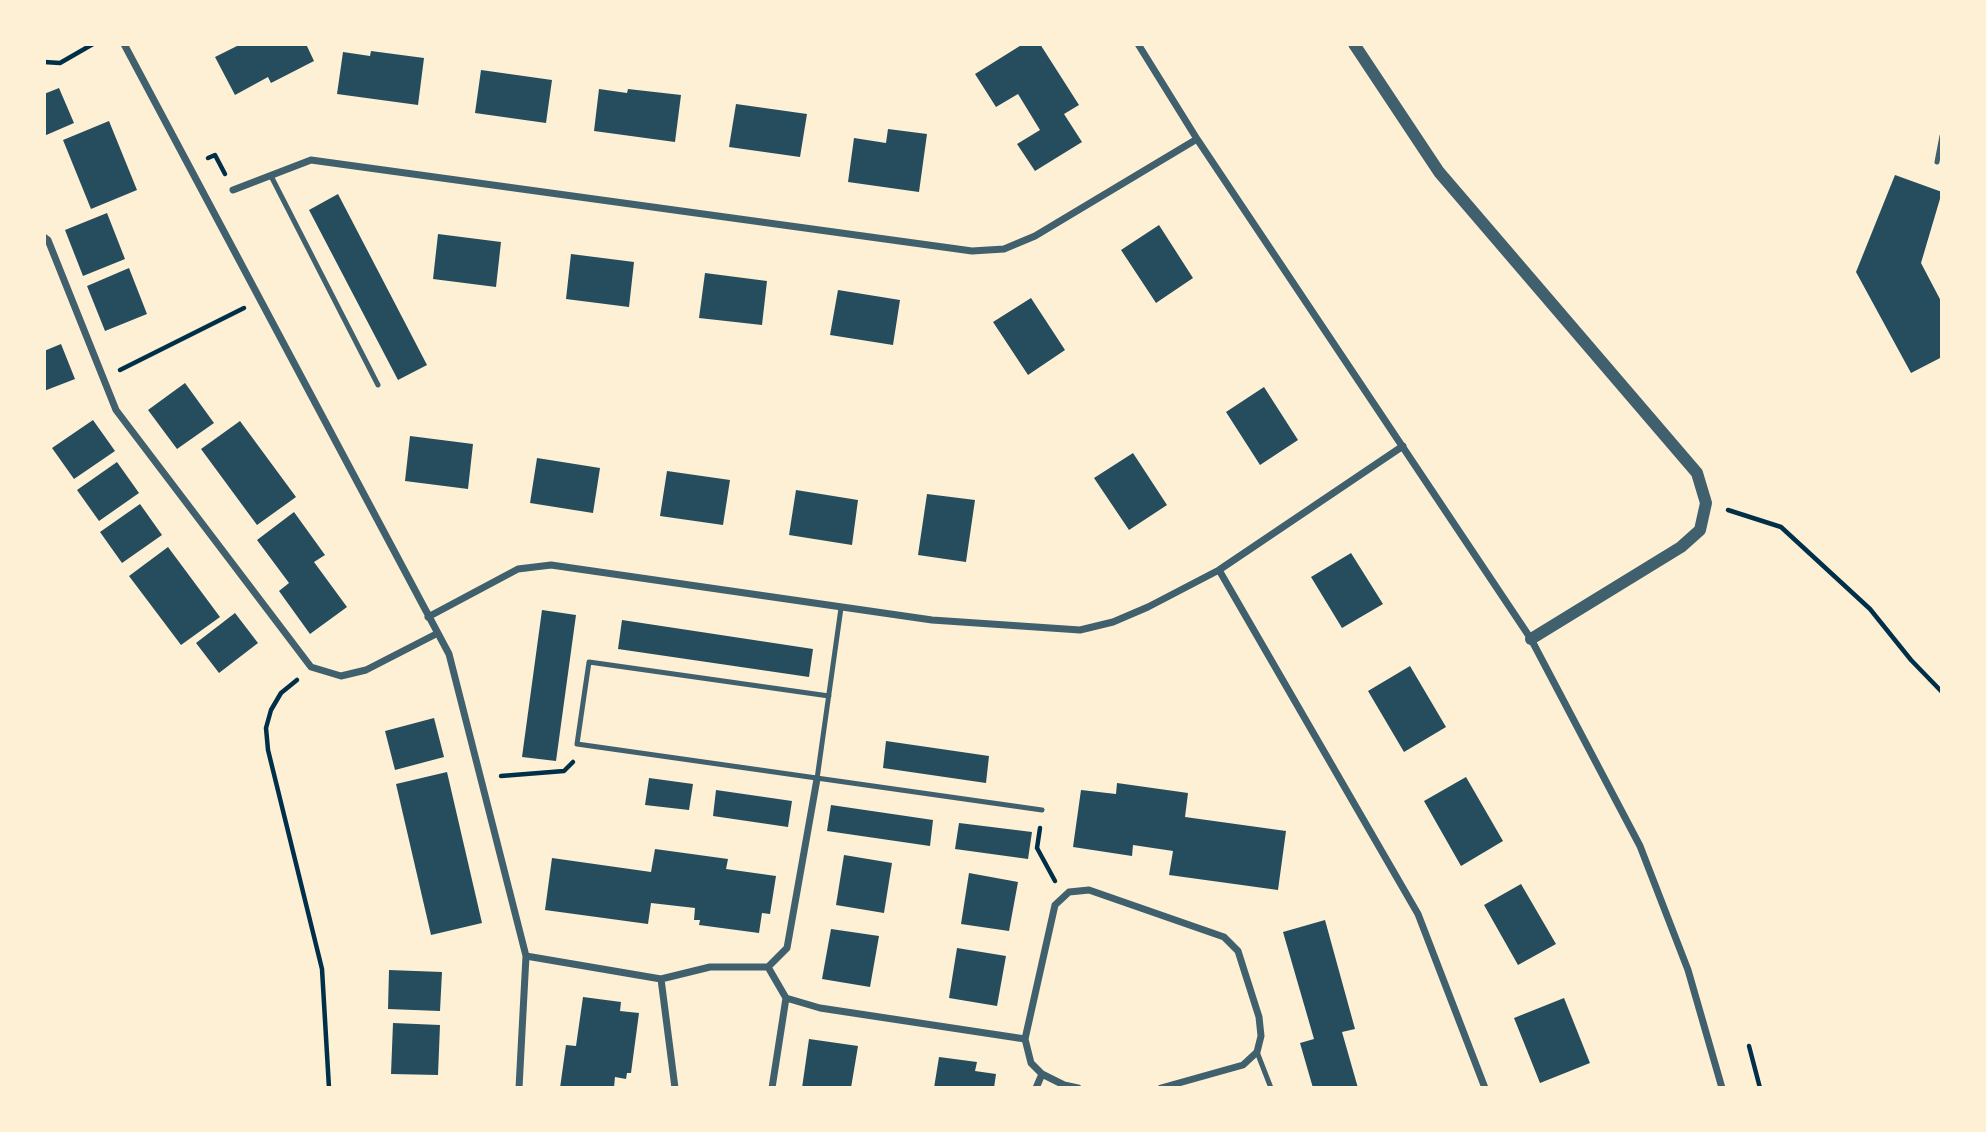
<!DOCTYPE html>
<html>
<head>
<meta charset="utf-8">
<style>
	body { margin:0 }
	#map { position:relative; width:1986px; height:1132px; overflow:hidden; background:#fdf0d5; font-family:Commissioner,sans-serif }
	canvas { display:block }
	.frame { position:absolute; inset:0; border:46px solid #fdf0d5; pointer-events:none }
</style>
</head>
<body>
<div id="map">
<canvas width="1986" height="1132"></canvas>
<div class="frame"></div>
</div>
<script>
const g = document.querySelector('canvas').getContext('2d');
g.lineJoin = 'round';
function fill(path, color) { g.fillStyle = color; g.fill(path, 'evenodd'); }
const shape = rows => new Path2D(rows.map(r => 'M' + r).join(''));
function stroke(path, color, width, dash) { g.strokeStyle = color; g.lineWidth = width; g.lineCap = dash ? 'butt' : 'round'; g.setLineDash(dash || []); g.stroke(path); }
const building = shape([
	[241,44,306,44,314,61,271,83,268,77,235,95,215,57],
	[1023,44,1040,44,1079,105,1064,114,1082,142,1035,171,1017,144,1040,130,1018,94,996,107,975,74],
	[371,51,424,58,418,105,337,94,343,52,370,56],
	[481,70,552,80,546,123,475,113],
	[59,88,74,123,44,136,44,94],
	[599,89,627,93,628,89,681,95,675,142,594,131],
	[736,104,807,114,800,157,729,147],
	[109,121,137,190,91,209,63,140],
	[888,129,927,134,919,192,848,182,854,138,886,143],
	[1895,175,1942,192,1921,263,1942,303,1942,357,1911,373,1856,272],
	[338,194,427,365,398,380,309,210],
	[107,213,125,259,83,276,65,230],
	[1159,225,1193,278,1156,303,1121,250],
	[438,234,501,242,496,287,433,279],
	[571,254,634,262,629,307,566,299],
	[129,268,147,314,105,331,87,286],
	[705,273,767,281,762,325,699,318],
	[838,290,900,300,893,345,830,335],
	[1031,298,1065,350,1028,375,993,322],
	[61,344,75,379,44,391,44,351],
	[185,383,214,423,177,449,148,410],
	[1264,387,1298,440,1260,465,1226,412],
	[93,420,115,451,74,479,52,448],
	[240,421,296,497,257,525,201,449],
	[410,436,473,444,468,489,405,481],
	[1133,453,1167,505,1129,530,1094,478],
	[537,458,600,468,593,513,530,503],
	[117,462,139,493,99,521,77,490],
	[667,471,730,480,723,525,660,516],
	[796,490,858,500,852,545,789,535],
	[927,494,975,500,966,562,918,555],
	[140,504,162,535,122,563,100,532],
	[294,512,325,555,314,562,347,607,310,634,279,591,289,583,257,540],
	[168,547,220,617,181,645,129,576],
	[1351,553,1383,604,1342,628,1311,577],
	[542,610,576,615,556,761,522,757],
	[235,613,258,643,219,673,196,643],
	[622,620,813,649,809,677,618,649],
	[1410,666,1446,727,1404,752,1368,691],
	[434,718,444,757,395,770,385,731],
	[886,741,989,756,986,783,883,768],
	[447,772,482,923,431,935,396,784],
	[1466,777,1503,841,1461,866,1424,801],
	[649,778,693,784,689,810,645,805],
	[1117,783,1188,793,1185,817,1286,831,1278,890,1169,875,1173,851,1133,845,1132,856,1073,847,1081,790,1116,794],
	[716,790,792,801,788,827,713,816],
	[831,805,933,820,930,846,827,831],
	[959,823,1032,832,1028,859,955,849],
	[655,849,728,859,726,869,776,876,770,914,762,913,759,933,699,925,700,920,694,920,695,908,651,903,648,924,545,910,552,858,651,872],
	[844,855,892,863,884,913,836,905],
	[969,873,1018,882,1009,931,961,924],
	[1521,884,1556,944,1518,965,1484,905],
	[1325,920,1355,1029,1342,1032,1358,1088,1313,1088,1300,1043,1314,1039,1283,932],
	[831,929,879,936,870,987,822,979],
	[957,948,1006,956,997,1006,949,998],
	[389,970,442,972,440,1011,388,1009],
	[583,997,621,1002,620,1011,639,1013,631,1073,627,1073,626,1079,615,1077,614,1088,560,1088,566,1045,576,1046],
	[1564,998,1590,1063,1540,1083,1514,1018],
	[393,1023,440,1025,438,1075,391,1074],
	[809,1039,858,1046,851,1088,802,1088],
	[939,1057,977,1062,975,1071,996,1074,994,1088,934,1088]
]);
const path = shape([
	[44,62,60,63,93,44],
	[208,158,215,155,225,174],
	[120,370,244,308],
	[1728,510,1781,527,1870,609,1911,660,1942,692],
	[297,680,281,693,271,710,266,728,268,750,322,969,329,1088],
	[501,776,564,771,573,762],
	[1040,828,1037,848,1055,881],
	[1749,1046,1760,1088]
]);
const service = shape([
	[1937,162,1942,136],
	[271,176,378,385],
	[829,696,589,662,577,744,1042,810],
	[817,779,841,608],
	[1257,1052,1271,1088]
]);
const minor = shape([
	[124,44,449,654,526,956,519,1088],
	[1138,44,1197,139,1531,639,1640,846,1688,970,1722,1088],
	[233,190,311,160,972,251,1004,249,1035,236,1197,139],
	[44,237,48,240,116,410,311,667,341,676,366,670,438,633],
	[1219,570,1418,914,1485,1088],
	[428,617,518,569,551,565,932,620,1080,630,1113,622,1148,607,1219,570,1403,446],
	[526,956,661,979,675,1088],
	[768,967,787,948,817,779],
	[661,979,710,967,768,967,786,998,772,1088],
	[786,998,820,1008,1025,1039],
	[1036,1088,1042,1074],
	[1078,1088,1064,1085,1042,1074,1031,1063,1025,1039,1055,905,1069,892,1089,890,1224,937,1238,951,1259,1017,1261,1036,1257,1052,1243,1065,1161,1088]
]);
const tertiary = shape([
	[1354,44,1439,172,1697,473,1706,503,1700,530,1681,547,1531,639]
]);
fill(building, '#264d5e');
stroke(path, '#003049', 4.5);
stroke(service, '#3f606c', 5);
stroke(minor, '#3f606c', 7);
stroke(tertiary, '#3f606c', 12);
</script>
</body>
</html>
